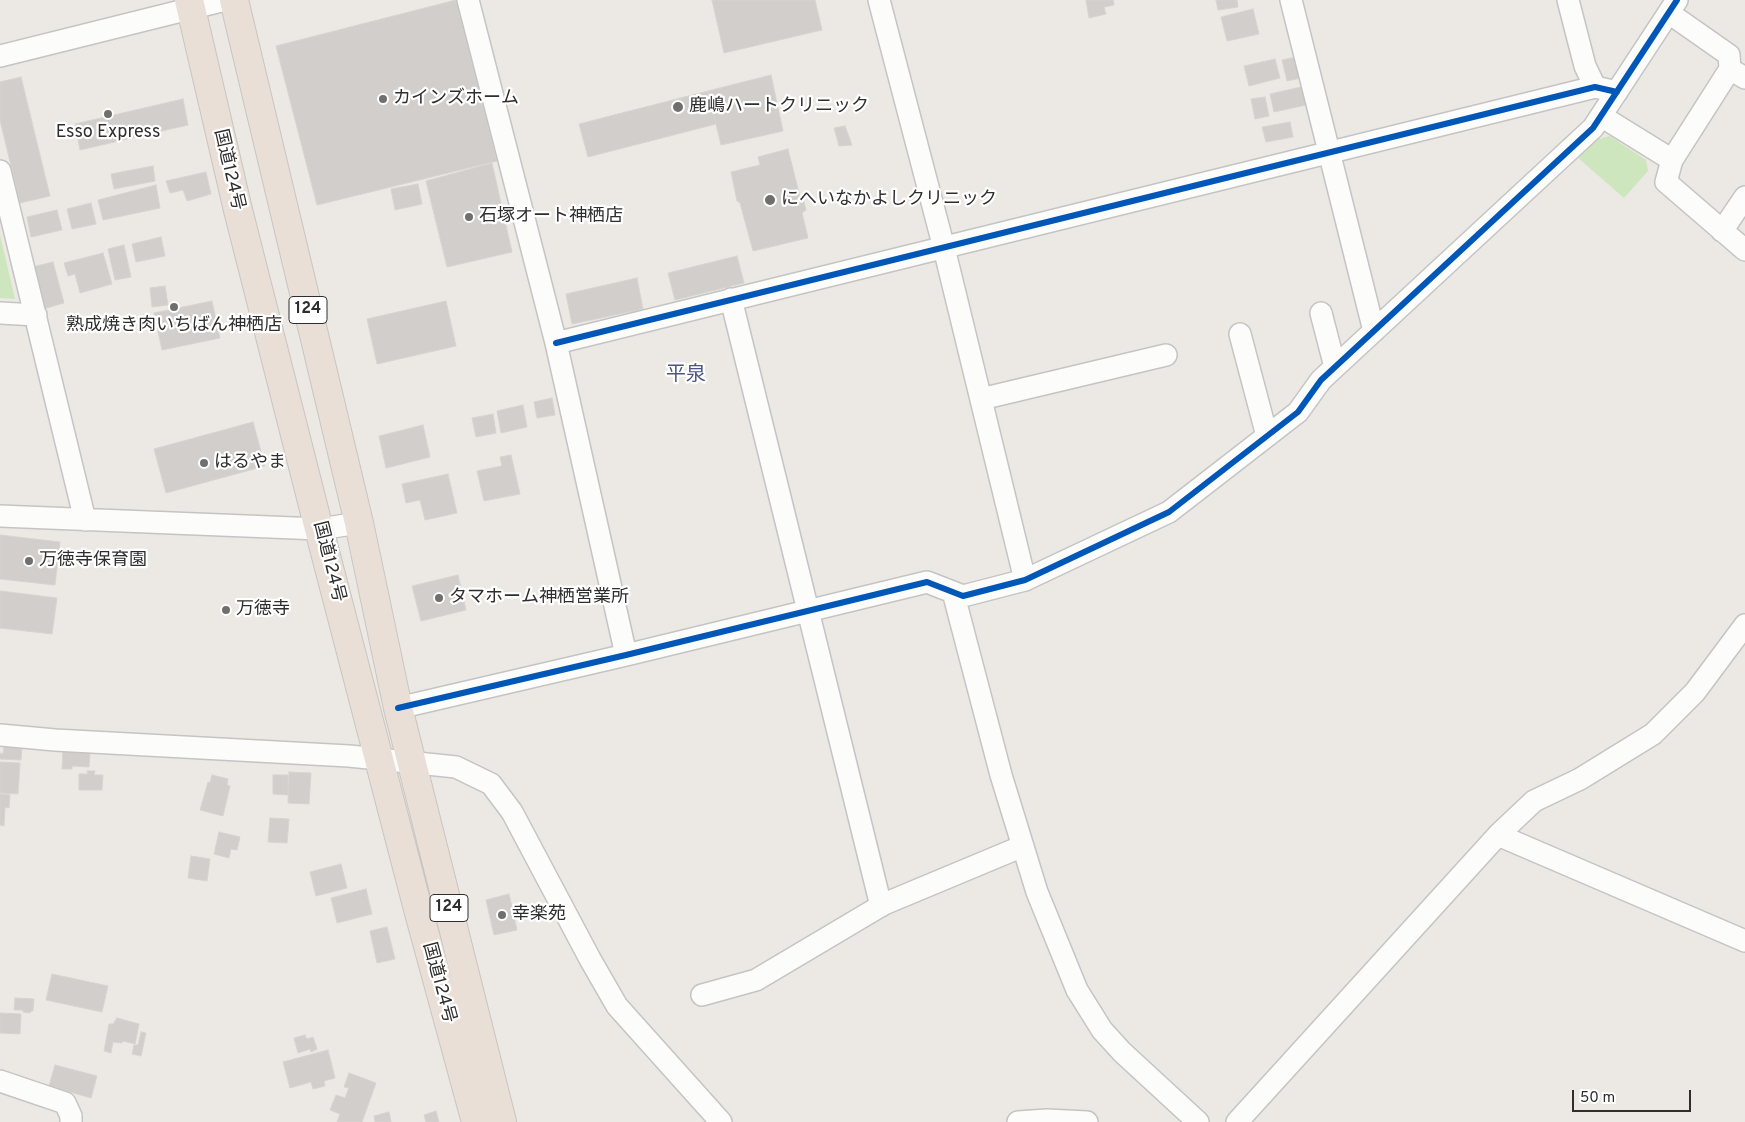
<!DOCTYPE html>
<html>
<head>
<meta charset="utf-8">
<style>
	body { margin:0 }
	#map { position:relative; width:1745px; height:1122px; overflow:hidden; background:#ece8e4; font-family:Overpass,sans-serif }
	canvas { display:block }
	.scale { position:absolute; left:1572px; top:1090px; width:119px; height:22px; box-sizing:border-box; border:2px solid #2e2e2e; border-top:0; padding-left:6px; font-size:15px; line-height:18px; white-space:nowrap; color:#2e2e2e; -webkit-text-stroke:4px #fff; paint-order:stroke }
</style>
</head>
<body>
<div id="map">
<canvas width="1745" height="1122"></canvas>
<div class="scale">50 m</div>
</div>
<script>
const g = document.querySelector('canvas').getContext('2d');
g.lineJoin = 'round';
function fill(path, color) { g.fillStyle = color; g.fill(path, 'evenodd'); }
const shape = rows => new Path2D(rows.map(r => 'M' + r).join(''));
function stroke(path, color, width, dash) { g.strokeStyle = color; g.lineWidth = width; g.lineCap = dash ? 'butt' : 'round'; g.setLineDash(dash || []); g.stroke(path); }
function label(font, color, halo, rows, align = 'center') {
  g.font = font + ' Overpass,"Noto Sans JP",sans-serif'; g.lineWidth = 4.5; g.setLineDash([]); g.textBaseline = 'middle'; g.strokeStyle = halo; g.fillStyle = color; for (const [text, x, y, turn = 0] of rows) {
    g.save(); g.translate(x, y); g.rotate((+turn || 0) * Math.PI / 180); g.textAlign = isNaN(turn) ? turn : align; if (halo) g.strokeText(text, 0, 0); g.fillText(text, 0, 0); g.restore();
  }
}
const green = shape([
	[1610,136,1646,160,1648,171,1624,198,1577,157,1591,141],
	[0,235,15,299,0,298]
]);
const building = shape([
	[456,0,497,161,317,205,276,46,456,0],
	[712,0,815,0,822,30,724,53,712,0],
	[1086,0,1113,0,1114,5,1104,7,1106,14,1089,18,1086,0],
	[1216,0,1237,0,1238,7,1218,10,1216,0],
	[1253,9,1259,34,1227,41,1221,17,1253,9],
	[1296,57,1301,78,1287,81,1282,60,1296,57],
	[1275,59,1280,78,1249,86,1244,66,1275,59],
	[771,75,783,131,721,145,708,91,771,75],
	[21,77,50,196,20,203,0,120,0,82,21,77],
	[1301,87,1306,105,1274,112,1270,94,1301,87],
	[708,91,716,124,588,157,579,124,708,91],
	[1265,97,1269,116,1255,119,1251,99,1265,97],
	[183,99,188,125,80,150,75,124,183,99],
	[1290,122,1293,137,1266,142,1262,127,1290,122],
	[845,126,852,145,839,146,834,128,845,126],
	[788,149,800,197,803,198,806,210,802,213,808,238,753,251,740,203,737,201,731,172,760,165,758,157,788,149],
	[492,163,512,252,447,267,426,181,492,163],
	[153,166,155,181,114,189,111,174,153,166],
	[206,172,211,194,187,201,183,190,170,193,166,181,206,172],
	[418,184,422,204,395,210,391,189,418,184],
	[156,185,160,208,103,220,98,200,156,185],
	[91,203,96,224,72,229,67,209,91,203],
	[57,210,62,230,31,237,27,217,57,210],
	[161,237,165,256,136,262,132,244,161,237],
	[124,245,131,277,115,280,108,249,124,245],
	[103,253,112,284,80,293,75,274,68,276,64,263,103,253],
	[737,256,744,283,675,300,668,273,737,256],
	[53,262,64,303,43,309,32,267,53,262],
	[637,278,643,309,572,324,566,294,637,278],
	[165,286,168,305,152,307,150,288,165,286],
	[212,301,220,338,162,350,154,313,212,301],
	[446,301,456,346,377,364,367,319,446,301],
	[552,398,555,415,537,418,534,402,552,398],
	[523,405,527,427,501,433,497,411,523,405],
	[493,414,496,433,476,437,472,418,493,414],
	[253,422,265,466,166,493,154,449,253,422],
	[423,425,430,457,386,468,379,436,423,425],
	[511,455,520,494,484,501,477,471,502,466,500,457,511,455],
	[448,474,457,513,425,520,420,500,406,503,402,484,448,474],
	[0,535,60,542,55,585,0,579,0,535],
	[458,575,466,610,421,621,412,586,458,575],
	[0,591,57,598,52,634,0,628,0,591],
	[4,746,22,747,21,760,0,759,0,753,3,754,4,746],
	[63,750,90,752,89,767,72,766,72,769,62,769,63,750],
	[0,762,20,763,18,794,0,793,0,762],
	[87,771,95,771,94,775,103,775,102,790,79,790,79,774,88,774,87,771],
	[289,772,311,773,309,804,288,803,289,772],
	[212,775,228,779,227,785,230,786,223,816,200,810,208,782,210,783,212,775],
	[273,775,288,775,288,795,273,794,273,775],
	[0,794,10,795,9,808,5,807,4,826,0,825,0,794],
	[270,818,289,819,287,843,268,842,270,818],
	[219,832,240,837,237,850,231,849,229,858,214,854,219,832],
	[191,856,210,859,207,881,188,878,191,856],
	[341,864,347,888,316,896,310,872,341,864],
	[366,889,372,914,337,923,331,898,366,889],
	[509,894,517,930,494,935,486,900,509,894],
	[387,927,395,959,377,963,370,931,387,927],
	[52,974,108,986,102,1012,46,1000,52,974],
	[15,998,34,999,33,1011,31,1011,30,1013,23,1012,23,1010,14,1010,15,998],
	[0,1013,21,1014,20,1034,0,1033,0,1013],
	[117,1018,139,1024,135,1044,123,1041,122,1043,113,1042,111,1053,104,1051,109,1024,113,1024,117,1018],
	[141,1032,146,1033,141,1056,132,1054,134,1045,138,1045,141,1032],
	[305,1035,307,1039,313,1037,317,1049,311,1052,310,1049,298,1053,294,1038,305,1035],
	[328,1050,335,1078,324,1081,325,1086,313,1089,311,1082,290,1088,283,1062,328,1050],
	[55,1065,97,1076,91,1098,49,1086,55,1065],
	[349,1073,376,1083,362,1122,337,1122,340,1114,330,1110,336,1095,345,1098,349,1088,344,1087,349,1073],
	[436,1111,439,1122,426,1122,424,1115,436,1111],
	[389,1112,391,1122,375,1122,374,1116,389,1112]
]);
const minor = shape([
	[468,0,556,343,626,655],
	[879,0,944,248,1025,580],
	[1291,0,1374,331],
	[1568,0,1585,66,1595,87],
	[1669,13,1729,55,1730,69],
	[0,56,225,0],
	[1745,78,1730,69,1672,160,1666,182,1745,250],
	[1601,116,1672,160],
	[0,171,85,520],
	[1722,231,1745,197],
	[731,299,881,906],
	[0,313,36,315],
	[1321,313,1335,367],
	[1240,334,1267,436],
	[556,343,1595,87,1617,92],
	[981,399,1166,355],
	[0,516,319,529,359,523],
	[953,592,1001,775,1037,892,1077,990,1102,1030,1122,1052,1198,1122],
	[398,708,626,655,927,582,963,596,1025,580,1169,512,1298,412,1321,380,1593,128,1677,0],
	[0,735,55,740,349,756,456,767,491,784,512,812,590,959,617,1006,721,1122],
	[1498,835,1745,941],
	[702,995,756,980,884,904,1023,846],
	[0,1081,65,1103,71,1116,71,1122],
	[1018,1122,1047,1120,1087,1122],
	[1237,1122,1498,835,1534,801,1580,779,1653,734,1695,692,1745,625]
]);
const highway = shape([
	[189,0,238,210,319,529,419,913,476,1122],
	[234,0,359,523,398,708,502,1122]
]);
const cycleway = shape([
	[556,343,1595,87,1617,92],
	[398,708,626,655,927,582,963,596,1025,580,1169,512,1298,412,1321,380,1593,128,1677,0]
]);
const markers = [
	[383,99,5,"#706f6e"],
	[678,107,6,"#706f6e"],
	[108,114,5,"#706f6e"],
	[770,200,6,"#706f6e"],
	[469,217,5,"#706f6e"],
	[174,307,5,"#706f6e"],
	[204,463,5,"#706f6e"],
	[29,561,5,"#706f6e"],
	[439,598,5,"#706f6e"],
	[226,610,5,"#706f6e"],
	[502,915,5,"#706f6e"]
];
const shields = [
	[308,310,38],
	[449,908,38]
];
const shieldNames = [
	["124",308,310],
	["124",449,908]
];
const poiNames = [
	["カインズホーム",393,99],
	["鹿嶋ハートクリニック",689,107],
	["Esso Express",108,133,"center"],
	["にへいなかよしクリニック",781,200],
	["石塚オート神栖店",479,217],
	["熟成焼き肉いちばん神栖店",174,326,"center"],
	["はるやま",214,463],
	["万徳寺保育園",39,561],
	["タマホーム神栖営業所",449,598],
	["万徳寺",236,610],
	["幸楽苑",512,915]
];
const streetNames = [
	["国道124号",228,170,77],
	["国道124号",328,562,76],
	["国道124号",438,983,75]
];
const quarterNames = [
	["平泉",686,376]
];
fill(green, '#cee6be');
fill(building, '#d1cecb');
stroke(building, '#d7d4d0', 1);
stroke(minor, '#c5c4c5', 24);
stroke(highway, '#c6c5c4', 30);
stroke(minor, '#fcfcfb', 21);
stroke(highway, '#eadfd6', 28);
stroke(cycleway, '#0057b8', 6);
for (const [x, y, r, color] of markers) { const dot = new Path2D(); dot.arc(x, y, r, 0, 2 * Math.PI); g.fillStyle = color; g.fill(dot); stroke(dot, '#fff', 2); }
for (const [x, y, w] of shields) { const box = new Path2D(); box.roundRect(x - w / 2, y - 13.5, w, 27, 4); g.fillStyle = '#fff'; g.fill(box); stroke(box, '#2e2e2e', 1); }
label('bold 16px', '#2e2e2e', null, shieldNames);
label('18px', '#2e2e2e', '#fff', poiNames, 'left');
label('18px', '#2e2e2e', '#fff', streetNames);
label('20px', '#4d5680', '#fff', quarterNames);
</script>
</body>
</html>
